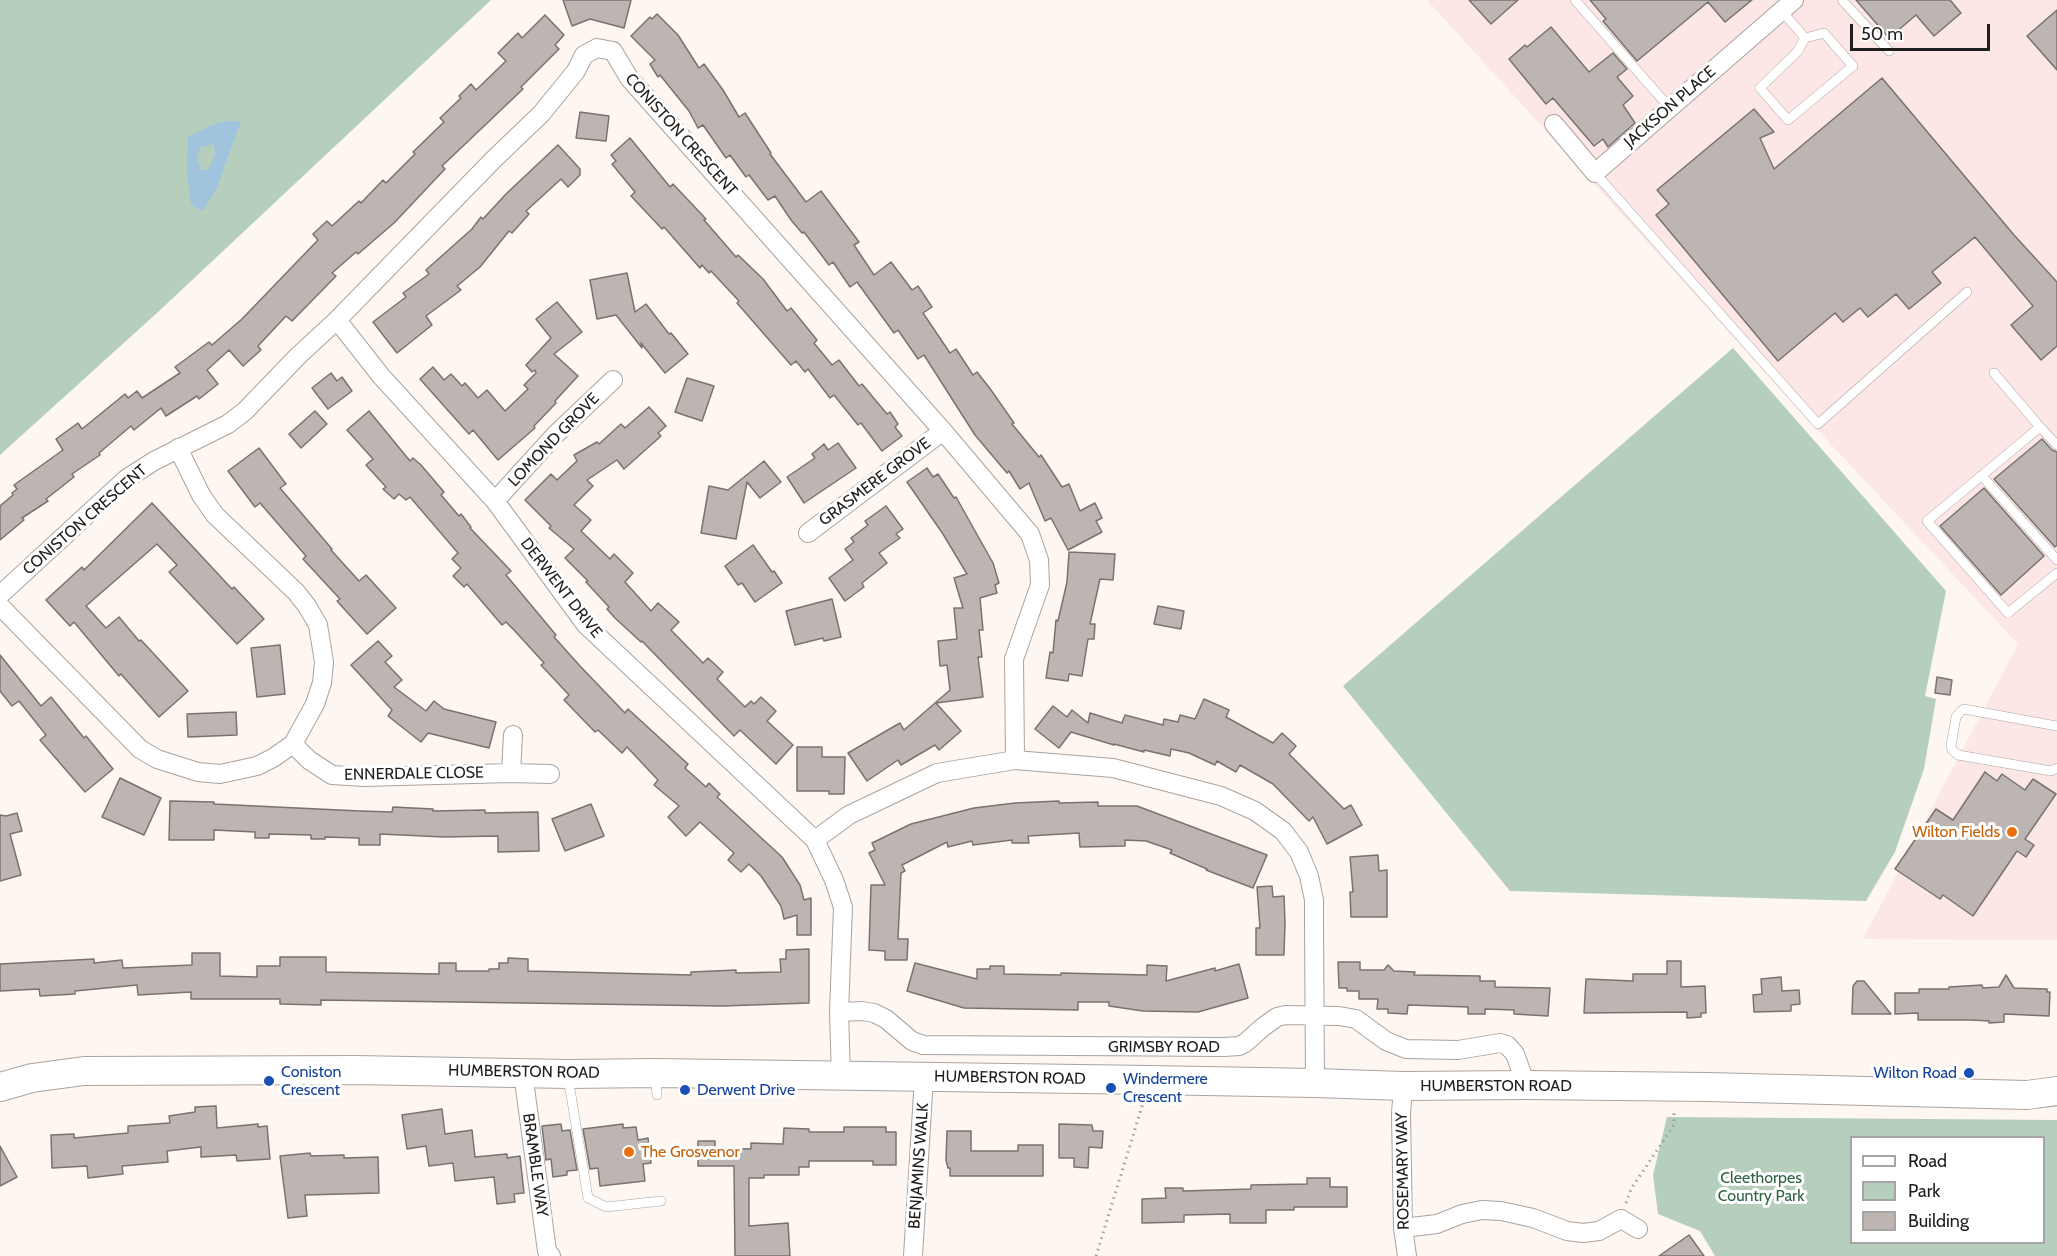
<!DOCTYPE html>
<html>
<head>
<meta charset="utf-8">
<style>
	body { margin:0 }
	#map { position:relative; width:2057px; height:1256px; overflow:hidden; background:#fdf6f1; font-family:Cabin,sans-serif }
	canvas { display:block }
	.legend { position:absolute; left:1850px; top:1136px; width:195px; height:108px; box-sizing:border-box; background:#fff; border:2px solid #a6a5a4; margin:0; padding:8px 10px; list-style:none; font-size:18px; color:#201e1c }
	.legend li { display:flex; align-items:center; gap:12px; height:30px }
	.legend b { width:30px; border:2px solid #a6a5a4 }
	.scale { position:absolute; left:1850px; top:24px; width:140px; height:27px; box-sizing:border-box; border:3px solid #201e1c; border-top:0; padding-left:8px; font-size:18px; line-height:21px; white-space:nowrap; color:#201e1c; -webkit-text-stroke:4px #fff; paint-order:stroke }
</style>
</head>
<body>
<div id="map">
<canvas width="2057" height="1256"></canvas>
<ul class="legend">
<li><b style="height:8px;background:#fff"></b>Road</li>
<li><b style="height:16px;background:#b6cfbd"></b>Park</li>
<li><b style="height:16px;background:#bcb5b1"></b>Building</li>
</ul>
<div class="scale">50 m</div>
</div>
<script>
const g = document.querySelector('canvas').getContext('2d');
g.lineJoin = 'round';
function fill(path, color) { g.fillStyle = color; g.fill(path, 'evenodd'); }
const shape = rows => new Path2D(rows.map(r => 'M' + r).join(''));
function stroke(path, color, width, dash) { g.strokeStyle = color; g.lineWidth = width; g.lineCap = dash ? 'butt' : 'round'; g.setLineDash(dash || []); g.stroke(path); }
function label(font, color, halo, rows, align = 'center') {
  g.font = font + ' Cabin,sans-serif'; g.lineWidth = 6; g.setLineDash([]); g.textBaseline = 'middle'; g.strokeStyle = halo; g.fillStyle = color; for (const [text, x, y, turn = 0] of rows) {
    g.save(); g.translate(x, y); g.rotate((+turn || 0) * Math.PI / 180); g.textAlign = isNaN(turn) ? turn : align; if (halo) g.strokeText(text, 0, 0); g.fillText(text, 0, 0); g.restore();
  }
}
const industrial = shape([
	[1427,0,2057,0,2057,940,1863,939,2018,644,1838,452]
]);
const green = shape([
	[0,0,491,0,158,312,0,455],
	[1733,348,1946,591,1925,696,1936,699,1924,769,1895,852,1866,901,1510,891,1343,686],
	[1667,1117,2057,1120,2057,1256,1715,1256,1700,1231,1658,1214,1653,1175],
	[1852,1138,2044,1138,2044,1242,1852,1242]
]);
const water = shape([
	[228,121,241,121,217,187,203,211,191,205,187,172,188,137,212,125],
	[214,144,215,155,208,170,201,170,197,159,200,147]
]);
const building = shape([
	[563,0,631,0,624,28,590,19,572,26,563,0],
	[1469,0,1518,0,1491,24,1469,0],
	[1590,0,1752,0,1725,22,1708,2,1637,61,1603,21,1606,19,1590,0],
	[1856,0,1950,0,1961,13,1934,36,1916,15,1889,38,1856,0],
	[2057,10,2057,70,2027,36,2057,10],
	[657,14,678,35,699,68,704,64,723,90,739,117,745,113,771,153,770,154,806,202,821,191,859,242,854,245,874,275,891,262,912,290,918,286,932,307,923,313,950,353,956,349,973,375,977,372,991,390,1014,423,1012,424,1039,457,1041,455,1062,487,1069,484,1080,511,1095,503,1102,518,1096,521,1102,532,1068,550,1051,518,1045,521,1029,483,1020,489,1009,471,1007,473,975,435,924,355,918,359,898,330,894,333,857,282,850,287,833,262,829,265,804,232,802,233,791,220,775,196,768,200,749,175,746,177,730,155,726,158,703,125,698,128,689,111,660,75,658,77,650,64,655,60,631,36,650,17,652,19,657,14],
	[545,15,564,35,555,45,559,49,521,87,523,89,442,166,445,169,394,223,358,254,356,252,332,273,336,276,292,321,286,316,258,346,261,350,243,366,229,350,207,370,218,384,199,399,197,396,166,416,161,408,134,430,131,426,99,453,100,455,72,474,74,477,46,499,48,501,22,518,24,520,0,540,0,506,13,495,12,493,17,489,14,485,63,450,56,439,78,423,82,429,125,394,128,398,137,391,142,398,180,373,175,367,209,342,212,345,242,319,318,240,313,234,327,221,332,226,359,201,361,203,383,180,386,183,415,154,413,152,444,122,440,118,461,98,459,96,471,84,476,90,506,61,498,53,518,33,522,38,545,15],
	[1551,27,1589,72,1613,53,1627,69,1617,77,1633,96,1623,105,1635,123,1608,147,1603,139,1594,146,1553,98,1546,104,1509,59,1525,45,1527,47,1551,27],
	[1882,78,2014,235,2057,282,2057,346,2041,360,2011,325,2033,306,1975,237,1932,272,1941,283,1909,309,1896,294,1868,317,1860,308,1843,322,1835,313,1778,361,1656,215,1669,204,1657,190,1754,109,1774,132,1760,138,1774,169,1882,78],
	[580,112,609,116,606,141,576,138,580,112],
	[630,138,670,187,673,184,706,219,704,220,736,257,738,255,763,279,787,311,791,308,817,340,814,343,832,365,839,360,859,386,862,384,887,414,890,412,898,424,895,427,902,436,882,451,861,423,858,425,834,395,830,398,808,369,805,372,796,361,791,365,737,303,739,301,711,271,709,273,702,265,700,268,664,227,662,229,631,196,635,192,612,164,616,161,611,155,630,138],
	[558,145,580,169,580,175,568,187,561,179,526,211,529,214,512,233,509,231,480,267,457,286,461,290,426,316,432,325,397,353,373,322,406,297,403,293,429,274,426,270,472,229,481,217,483,219,506,194,558,145],
	[627,273,635,312,646,304,669,334,671,333,688,354,665,373,641,343,642,348,616,315,597,319,590,280,627,273],
	[557,302,582,332,554,354,578,376,555,401,556,403,534,426,535,428,498,460,473,430,469,434,420,379,433,367,444,380,451,374,462,386,465,383,478,398,487,390,505,411,528,389,524,385,536,373,535,370,532,372,526,365,551,338,536,319,557,302],
	[331,373,337,381,342,377,352,391,328,409,312,388,331,373],
	[687,378,714,386,702,421,675,412,687,378],
	[649,407,666,426,658,433,661,436,624,469,617,460,587,480,593,486,574,505,591,520,581,531,610,559,614,554,633,573,625,582,651,611,658,603,679,622,671,630,703,663,708,658,723,672,717,679,745,707,751,701,754,704,761,697,776,711,767,721,793,745,776,764,740,730,734,736,642,641,641,642,615,618,607,609,609,607,586,582,588,581,565,558,574,549,549,528,551,526,525,500,551,474,557,480,577,461,574,455,597,442,599,444,621,424,625,428,649,407],
	[315,411,327,424,301,448,289,434,315,411],
	[369,411,410,461,413,458,421,465,444,492,441,495,459,516,461,514,471,527,470,528,511,571,506,575,556,635,554,637,580,666,625,713,628,709,688,764,685,768,706,787,709,783,720,794,717,797,782,857,800,885,804,900,811,898,811,935,797,935,797,915,784,919,781,906,761,876,749,864,741,872,728,860,734,853,700,822,686,836,668,817,679,806,654,785,658,780,627,747,622,753,598,730,595,732,564,700,569,695,541,665,544,663,515,631,506,622,502,625,467,584,464,587,453,576,461,568,452,559,458,553,410,497,406,500,399,494,394,499,383,489,386,487,366,465,373,459,347,430,369,411],
	[2042,439,2052,450,2057,452,2057,545,2055,547,1994,479,2042,439],
	[838,443,856,468,804,503,787,477,815,458,812,454,824,444,828,450,838,443],
	[259,448,286,484,280,488,332,549,331,550,359,581,366,575,396,608,367,634,337,601,340,599,303,559,306,556,260,503,255,507,228,471,259,448],
	[764,461,781,482,760,498,747,482,736,539,701,533,709,486,728,490,764,461],
	[927,468,933,477,938,474,954,498,956,497,993,563,999,583,995,585,997,593,980,598,983,630,979,630,982,657,978,657,983,697,936,703,961,731,939,750,935,745,901,765,898,760,867,781,848,753,900,723,904,730,950,690,947,665,940,666,938,641,957,639,954,608,963,608,954,578,967,574,943,534,907,482,927,468],
	[1984,488,2044,556,2001,595,1940,526,1984,488],
	[152,503,232,589,234,587,264,619,237,644,169,572,177,565,157,544,86,606,106,628,119,617,139,641,141,640,188,691,159,717,121,674,119,676,74,622,70,626,46,600,82,567,84,570,152,503],
	[886,506,903,529,896,534,900,538,879,553,887,563,862,583,864,587,845,601,829,578,853,560,845,549,854,542,851,538,868,525,865,521,886,506],
	[753,545,772,572,774,571,782,583,755,602,742,583,738,585,725,566,753,545],
	[1069,552,1115,554,1113,580,1100,579,1090,624,1095,624,1094,639,1088,639,1082,676,1069,674,1068,681,1046,678,1050,652,1053,653,1056,620,1058,621,1067,582,1069,552],
	[832,599,841,637,824,641,823,638,795,645,786,611,832,599],
	[1158,606,1184,611,1181,629,1154,624,1158,606],
	[378,641,392,656,385,662,402,680,394,687,426,711,434,701,444,709,496,722,489,748,428,733,421,742,388,716,392,710,351,665,378,641],
	[280,645,285,694,257,697,251,648,280,645],
	[0,655,41,706,51,697,84,738,86,736,113,769,85,792,40,740,46,735,19,701,12,706,0,691,0,655],
	[1937,677,1952,680,1950,695,1935,693,1937,677],
	[1204,699,1229,710,1226,717,1273,743,1282,733,1296,746,1289,754,1344,809,1351,805,1362,825,1327,844,1313,817,1309,821,1273,784,1240,765,1236,772,1217,761,1215,765,1189,753,1171,749,1170,756,1144,750,1144,752,1114,744,1114,745,1071,732,1059,748,1035,729,1053,706,1067,717,1072,710,1088,723,1090,713,1122,723,1125,715,1163,725,1164,719,1178,722,1180,715,1195,719,1204,699],
	[236,712,237,735,188,737,187,714,236,712],
	[797,747,822,747,822,757,845,757,844,794,829,794,829,791,797,791,797,747],
	[1985,772,1997,781,2002,774,2025,790,2033,779,2056,794,2025,839,2034,845,2026,857,2017,851,1973,916,1943,895,1940,899,1895,869,1936,809,1953,820,1985,772],
	[120,778,161,798,144,835,102,817,120,778],
	[170,801,214,802,214,804,360,811,392,812,393,807,433,809,433,811,485,810,485,813,538,812,539,851,498,852,498,836,444,837,380,834,380,845,359,845,359,838,325,837,325,839,311,839,311,835,269,834,269,838,255,838,255,832,214,830,214,840,169,840,170,801],
	[1059,801,1059,803,1098,802,1098,806,1137,806,1267,855,1253,888,1206,870,1207,869,1170,853,1172,850,1146,841,1125,840,1125,846,1080,847,1079,833,1028,836,1029,843,1012,843,1012,840,973,845,972,841,948,847,947,842,902,865,905,871,901,873,898,939,908,939,907,960,885,960,885,951,869,950,871,885,885,885,869,853,875,850,872,843,911,824,974,808,1015,803,1059,801],
	[591,804,604,836,565,851,552,819,591,804],
	[17,813,22,831,10,834,21,875,0,881,0,815,6,816,17,813],
	[1378,855,1379,871,1387,870,1387,917,1351,917,1350,892,1353,892,1350,857,1378,855],
	[1272,886,1273,897,1284,896,1285,922,1284,955,1256,955,1256,928,1260,928,1257,887,1272,886],
	[809,949,809,1003,723,1006,321,1000,321,1005,280,1004,280,999,191,999,191,992,138,995,137,985,75,991,75,994,40,996,39,989,0,991,0,964,94,959,94,963,122,960,123,968,192,965,192,953,220,953,220,976,257,977,257,966,280,966,280,957,326,957,326,972,439,974,439,963,456,963,456,971,489,971,489,969,499,969,499,963,508,963,508,958,528,959,528,971,691,975,691,972,736,970,736,973,781,972,780,959,786,959,786,950,809,949],
	[1667,961,1681,961,1681,987,1705,986,1706,1013,1701,1013,1701,1017,1687,1018,1687,1012,1584,1013,1586,979,1633,981,1633,974,1667,974,1667,961],
	[1338,962,1360,962,1360,970,1384,970,1388,965,1394,971,1415,972,1414,975,1480,976,1480,981,1495,981,1495,987,1550,988,1548,1016,1514,1014,1514,1010,1485,1009,1485,1014,1468,1014,1468,1007,1408,1005,1407,1014,1388,1013,1388,1009,1377,1009,1378,999,1359,999,1359,991,1347,991,1347,988,1339,988,1338,962],
	[915,963,977,979,977,969,990,969,990,966,1004,966,1004,974,1061,975,1061,973,1147,975,1147,965,1167,966,1166,981,1215,968,1215,971,1239,964,1248,998,1198,1012,1143,1011,1109,1006,1109,1002,1078,1002,1078,1010,964,1008,907,991,915,963],
	[2006,975,2014,988,2047,989,2047,992,2050,992,2049,1016,2004,1014,2004,1022,1989,1023,1989,1021,1972,1020,1918,1020,1918,1013,1895,1014,1895,993,1919,993,1919,989,1949,989,1949,987,1982,985,1983,988,1999,987,2006,975],
	[1781,977,1782,991,1799,990,1800,1004,1791,1005,1791,1011,1754,1012,1753,995,1762,994,1761,979,1781,977],
	[1857,981,1864,981,1891,1014,1852,1014,1853,986,1857,981],
	[216,1106,217,1128,258,1124,258,1127,267,1126,270,1159,237,1161,236,1155,201,1157,201,1147,167,1151,168,1162,122,1166,123,1174,88,1178,87,1166,52,1168,51,1135,74,1134,74,1138,128,1133,128,1126,170,1123,169,1116,195,1112,195,1107,216,1106],
	[442,1109,445,1134,472,1130,475,1157,507,1154,507,1158,520,1156,524,1193,514,1194,515,1202,497,1204,494,1177,455,1181,453,1163,429,1166,426,1146,407,1149,402,1115,442,1109],
	[561,1124,562,1131,570,1130,577,1170,567,1171,567,1175,553,1177,551,1159,546,1160,542,1126,561,1124],
	[623,1124,623,1128,636,1127,638,1140,648,1138,651,1163,643,1164,645,1181,600,1186,598,1168,590,1169,583,1129,623,1124],
	[1059,1124,1092,1125,1093,1131,1103,1131,1102,1148,1089,1147,1088,1168,1074,1167,1074,1158,1059,1158,1059,1124],
	[844,1127,886,1127,886,1132,896,1132,896,1165,873,1165,873,1161,809,1161,809,1167,799,1167,799,1175,764,1175,764,1178,749,1178,749,1226,788,1223,790,1256,735,1256,734,1166,698,1166,698,1141,715,1141,715,1148,751,1149,751,1143,783,1144,784,1128,809,1129,809,1132,844,1132,844,1127],
	[947,1131,971,1131,971,1151,1018,1151,1018,1145,1043,1145,1043,1176,950,1176,950,1168,948,1168,946,1160,947,1131],
	[0,1146,17,1177,0,1186,0,1146],
	[310,1153,311,1156,344,1155,344,1158,378,1157,379,1193,305,1195,307,1216,288,1218,280,1156,310,1153],
	[1307,1178,1330,1178,1330,1187,1347,1187,1347,1207,1294,1207,1294,1210,1266,1210,1266,1223,1230,1223,1230,1214,1184,1215,1184,1222,1142,1223,1142,1199,1166,1198,1165,1188,1183,1188,1183,1191,1251,1189,1251,1185,1307,1184,1307,1178],
	[1689,1235,1704,1256,1659,1256,1689,1235]
]);
const path = shape([
	[1626,1203,1631,1189,1674,1125,1674,1109],
	[1096,1256,1143,1103]
]);
const lane = shape([
	[1575,0,1669,107],
	[1842,0,1889,51],
	[1781,10,1805,38],
	[1824,33,1853,66,1788,120,1760,88,1798,51,1805,38,1824,33],
	[1595,173,1818,424,1967,292],
	[1994,373,2040,427],
	[2057,445,2040,427,1927,521,2008,613,2057,573],
	[1982,476,2057,560],
	[2057,726,1964,709,1960,712,1956,717,1951,746,1952,750,1958,755,2051,771,2057,768],
	[655,1076,657,1095],
	[568,1077,588,1198,606,1207,661,1201]
]);
const street = shape([
	[1554,124,1595,173,1794,0],
	[337,320,381,376,495,501,586,625,815,840,834,880,843,907,839,1012,841,1077],
	[495,501,556,434,613,380],
	[808,533,943,431],
	[0,595,126,479,154,461,228,424,245,411,299,355,337,320,494,159,541,114,576,71,584,55,597,48,613,51,629,78,943,431,1030,534,1039,560,1040,585,1014,659,1015,760],
	[0,606,140,749,157,759,198,772,220,774,257,766,273,758,293,744,315,704,322,683,324,662,318,625,307,606,296,592,215,515,201,495,178,448],
	[293,744,309,760,332,775,364,777,511,773,550,774],
	[511,773,513,735],
	[815,840,849,815,937,773,1015,760,1113,768,1221,796,1255,811,1283,831,1299,852,1309,876,1314,900,1314,924,1315,1083],
	[839,1012,862,1011,874,1013,886,1019,912,1041,923,1045,1224,1047,1239,1046,1245,1043,1263,1027,1277,1017,1286,1015,1339,1016,1356,1019,1386,1041,1406,1049,1458,1050,1500,1043,1507,1045,1515,1054,1526,1085],
	[523,1073,547,1251,551,1256],
	[1403,1086,1401,1114,1403,1228,1407,1256],
	[1403,1228,1437,1224,1462,1214,1482,1210,1501,1211,1533,1218,1567,1231,1583,1233,1599,1231,1621,1219,1638,1229],
	[913,1256,924,1077]
]);
const primary = shape([
	[0,1087,32,1078,84,1071,355,1070,568,1074,655,1073,1150,1080,1315,1083,1403,1086,1526,1085,1707,1087,2027,1095,2057,1091]
]);
const markers = [
	[2012,832,6,"#e8710a"],
	[1969,1073,6,"#1a4fb4"],
	[269,1081,6,"#1a4fb4"],
	[1111,1088,6,"#1a4fb4"],
	[685,1090,6,"#1a4fb4"],
	[629,1152,6,"#e8710a"]
];
const streetNames = [
	["JACKSON PLACE",1670,107,-41],
	["CONISTON CRESCENT",681,135,48],
	["LOMOND GROVE",554,440,-46],
	["GRASMERE GROVE",875,482,-37],
	["CONISTON CRESCENT",85,520,-41],
	["DERWENT DRIVE",561,588,52],
	["ENNERDALE CLOSE",414,774,-1],
	["GRIMSBY ROAD",1164,1047],
	["HUMBERSTON ROAD",524,1072,1],
	["HUMBERSTON ROAD",1010,1078,1],
	["HUMBERSTON ROAD",1496,1086],
	["BRAMBLE WAY",535,1165,82],
	["BENJAMINS WALK",919,1166,-86],
	["ROSEMARY WAY",1403,1171,-91]
];
const foodNames = [
	["Wilton Fields",2000,832],
	["The Grosvenor",641,1152,"left"]
];
const transitNames = [
	["Coniston",281,1072],
	["Crescent",281,1090],
	["Wilton Road",1957,1073,"right"],
	["Windermere",1123,1079],
	["Crescent",1123,1097],
	["Derwent Drive",697,1090]
];
const parkNames = [
	["Cleethorpes",1761,1178],
	["Country Park",1761,1196]
];
fill(industrial, '#fde7e6');
fill(green, '#b6cfbd');
fill(water, '#a0c4de');
fill(building, '#bcb5b1');
stroke(building, '#79736f', 1.5);
stroke(lane, '#aaa39f', 10);
stroke(street, '#aaa39f', 20);
stroke(primary, '#aaa39f', 30);
stroke(path, '#a29d99', 3, [1.5, 4.5]);
stroke(lane, '#fff', 9);
stroke(street, '#fff', 18);
stroke(primary, '#fff', 28);
for (const [x, y, r, color] of markers) { const dot = new Path2D(); dot.arc(x, y, r, 0, 2 * Math.PI); g.fillStyle = color; g.fill(dot); stroke(dot, '#fff', 2); }
label('16px', '#201e1c', '#fff', streetNames);
label('16px', '#c56008', '#fff', foodNames, 'right');
label('16px', '#164399', '#fff', transitNames, 'left');
label('16px', '#2c6441', '#fff', parkNames);
</script>
</body>
</html>
